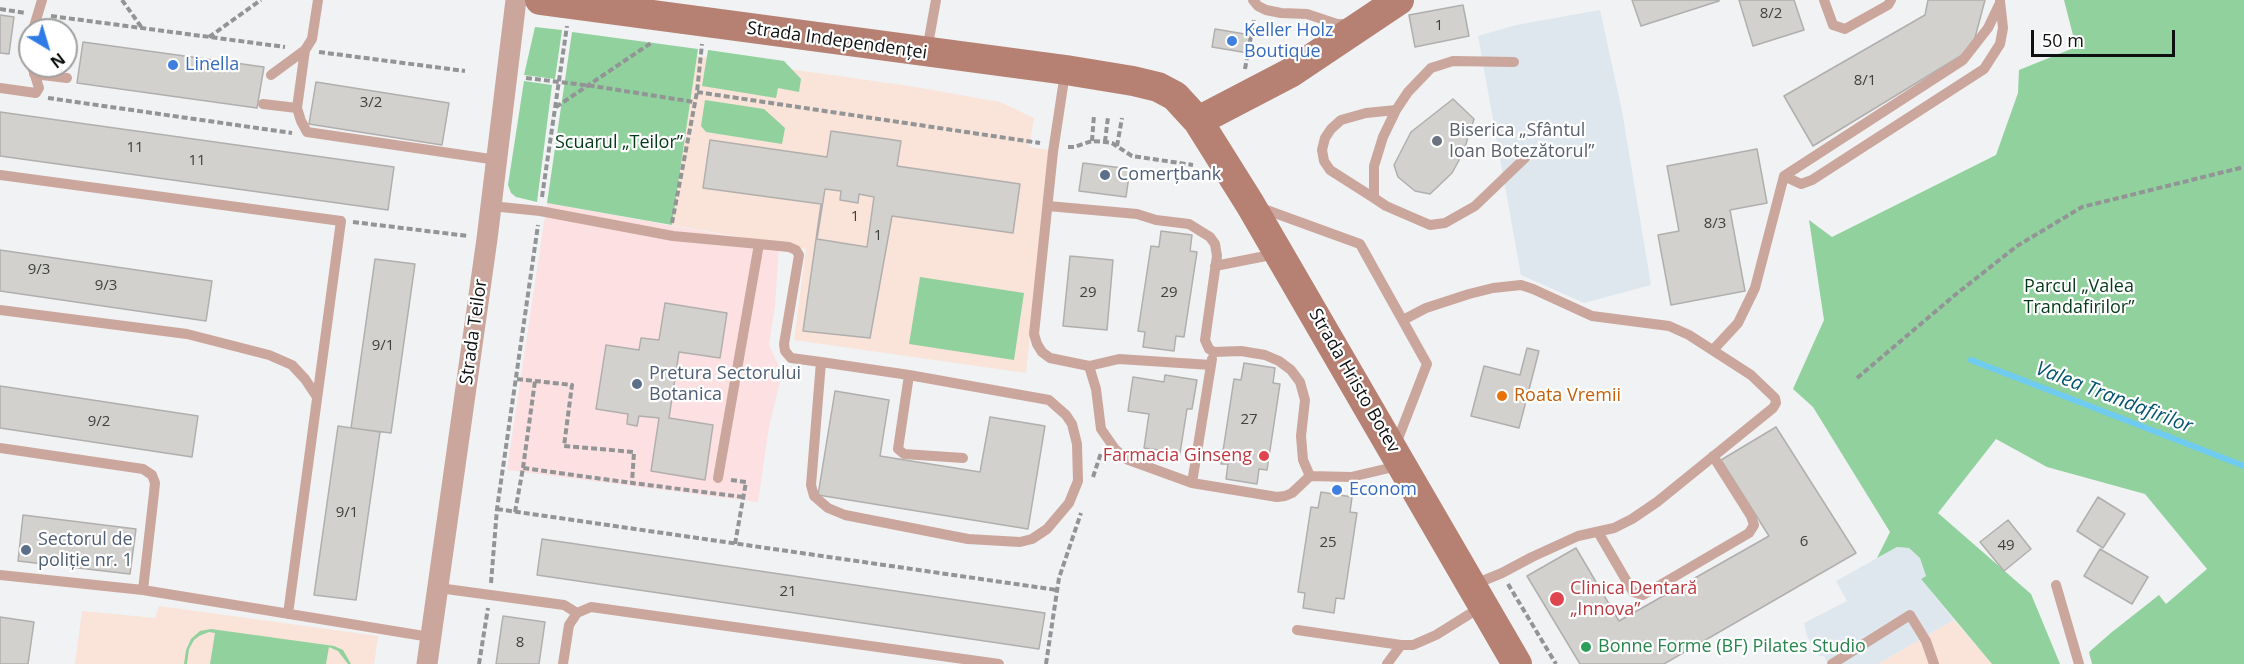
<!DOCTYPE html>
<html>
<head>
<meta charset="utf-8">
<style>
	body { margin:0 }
	#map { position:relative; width:2244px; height:664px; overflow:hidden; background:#f0f2f4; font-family:"Open Sans",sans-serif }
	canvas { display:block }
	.north { position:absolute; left:18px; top:18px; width:60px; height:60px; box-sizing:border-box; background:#fff; border:2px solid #9f9f9f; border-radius:50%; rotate:142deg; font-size:16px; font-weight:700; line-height:24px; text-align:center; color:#0e0f10 }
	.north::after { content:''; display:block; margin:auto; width:21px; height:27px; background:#2e7be7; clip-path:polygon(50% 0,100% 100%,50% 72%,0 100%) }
	.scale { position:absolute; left:2031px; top:30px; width:144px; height:27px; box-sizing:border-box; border:3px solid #0e0f10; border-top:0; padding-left:8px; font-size:18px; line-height:21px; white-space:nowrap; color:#0e0f10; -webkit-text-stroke:4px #fff; paint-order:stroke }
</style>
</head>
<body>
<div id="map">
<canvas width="2244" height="664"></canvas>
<div class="north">N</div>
<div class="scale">50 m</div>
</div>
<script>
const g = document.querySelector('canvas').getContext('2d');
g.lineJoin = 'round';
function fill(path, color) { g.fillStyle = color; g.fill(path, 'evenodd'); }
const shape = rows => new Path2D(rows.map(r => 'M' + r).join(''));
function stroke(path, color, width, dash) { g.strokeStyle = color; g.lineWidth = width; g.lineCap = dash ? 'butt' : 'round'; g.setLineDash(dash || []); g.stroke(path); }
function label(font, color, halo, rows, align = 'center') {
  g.font = font + ' "Open Sans",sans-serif'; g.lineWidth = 4.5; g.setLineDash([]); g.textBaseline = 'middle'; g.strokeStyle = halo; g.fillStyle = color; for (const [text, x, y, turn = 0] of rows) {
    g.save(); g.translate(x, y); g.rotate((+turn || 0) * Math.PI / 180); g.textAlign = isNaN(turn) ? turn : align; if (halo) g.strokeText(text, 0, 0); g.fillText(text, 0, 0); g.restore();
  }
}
const commercial = shape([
	[547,203,779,245,775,306,769,345,782,373,769,427,758,502,507,470]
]);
const built = shape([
	[1600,10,1622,111,1651,285,1584,303,1521,275,1478,36,1516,25],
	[1897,547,1909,548,1920,558,1926,576,1921,579,1954,620,1878,664,1828,664,1824,656,1819,656,1807,636,1804,623,1847,601,1836,581]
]);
const education = shape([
	[697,56,909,86,1000,102,1034,118,1029,147,1049,150,1026,373,794,340,806,249,672,225],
	[159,606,378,636,374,664,75,664,82,611,155,618],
	[1954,620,1992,664,1878,664]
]);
const green = shape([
	[2064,0,2244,0,2244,664,2092,664,2089,652,2112,632,2159,595,2166,604,2207,569,2145,494,2047,467,1996,439,1938,513,2031,594,2060,664,1992,664,1921,579,1926,576,1920,558,1909,548,1897,547,1877,558,1890,532,1813,407,1793,389,1824,320,1809,220,1832,237,1996,155,2018,93,2019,70,2076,47],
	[535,27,562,30,555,79,524,75],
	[572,32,698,49,672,225,547,203],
	[708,50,784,61,801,79,799,92,778,88,776,98,702,86],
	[524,81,552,85,537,202,516,197,511,193,508,185],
	[705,100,764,109,785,128,782,144,706,132,701,126],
	[920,277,1024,293,1014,360,909,344],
	[211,629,334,646,343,650,351,664,348,664,338,651,329,647,326,664,210,664,215,633,209,632,199,636,194,640,189,649,187,664,184,664,186,650,191,639,200,631]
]);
const stream = shape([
	[1971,360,2244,466]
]);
const building = shape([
	[1632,0,1719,0,1719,1,1641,26,1632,0],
	[1739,0,1794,0,1804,30,1753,46,1739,0],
	[1928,0,1985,0,1972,49,1813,146,1784,96,1925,15,1928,0],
	[1463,5,1469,36,1415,47,1409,15,1463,5],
	[0,15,14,17,9,54,0,53,0,15],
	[1215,29,1251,35,1248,53,1212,47,1215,29],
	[83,42,264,67,257,108,77,83,83,42],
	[316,82,449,103,442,145,309,124,316,82],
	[1453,99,1474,119,1463,153,1452,173,1430,194,1415,191,1398,177,1394,165,1411,132,1453,99],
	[0,112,394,167,388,210,0,156,0,112],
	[831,131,901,141,897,166,1020,184,1013,233,892,216,870,338,803,331,821,204,703,188,710,140,827,157,831,131],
	[825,189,841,191,840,200,858,203,859,194,874,197,867,247,817,239,825,189],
	[1757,149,1767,203,1730,210,1745,291,1671,305,1658,235,1679,231,1667,166,1757,149],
	[1083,163,1130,169,1126,197,1079,191,1083,163],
	[1161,231,1192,235,1190,251,1197,252,1184,337,1176,336,1174,351,1143,347,1145,332,1138,331,1151,246,1159,247,1161,231],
	[0,250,212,281,206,321,0,291,0,250],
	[1070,256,1113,260,1107,330,1063,326,1070,256],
	[375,259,415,264,391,433,351,428,375,259],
	[665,303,727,313,720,358,679,352,669,418,713,425,705,480,651,471,659,418,639,416,637,426,627,424,628,414,596,409,606,345,639,350,641,338,659,340,665,303],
	[1527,348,1539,351,1519,428,1471,416,1484,366,1520,375,1527,348],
	[1244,363,1275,368,1273,383,1280,384,1267,470,1259,469,1257,484,1226,479,1228,464,1221,464,1234,379,1241,380,1244,363],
	[1165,375,1197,380,1192,409,1187,409,1180,453,1144,448,1149,414,1128,411,1133,377,1164,382,1165,375],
	[0,386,198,416,192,457,0,428,0,386],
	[835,391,889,400,880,456,980,472,990,417,1045,426,1028,529,818,495,835,391],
	[338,426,380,432,356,600,314,595,338,426],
	[1776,427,1856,553,1664,664,1580,664,1527,576,1576,548,1619,621,1769,536,1721,460,1776,427],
	[1321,492,1352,497,1350,512,1357,513,1344,599,1336,598,1334,613,1303,608,1305,593,1298,592,1311,507,1318,508,1321,492],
	[2098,497,2125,514,2103,548,2077,531,2098,497],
	[23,515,136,529,130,574,18,561,23,515],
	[2008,520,2031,549,2004,571,1980,542,2008,520],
	[542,539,1045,613,1039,649,537,575,542,539],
	[2100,549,2148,577,2132,604,2084,576,2100,549],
	[503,616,545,622,539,664,496,664,503,616],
	[0,617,34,622,28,664,0,664,0,617]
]);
const path = shape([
	[122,0,142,28],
	[0,9,26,13],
	[51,16,285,47],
	[209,37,261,0],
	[319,52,465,71],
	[1245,69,1254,20],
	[526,78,593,86,694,102],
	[697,92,1040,143],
	[48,98,292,133],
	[556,107,651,43],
	[1092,141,1094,115],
	[1105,142,1108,117],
	[1117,146,1122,118],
	[1068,147,1074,147,1092,141,1105,142,1112,143,1132,156,1193,165],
	[542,197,567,26],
	[353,222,468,236],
	[672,223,697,92,702,44],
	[1857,378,1955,295,2017,246,2082,207,2244,167],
	[517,379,572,385,564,446,634,452,632,483,743,497],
	[523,468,535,381],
	[1093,477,1101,453],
	[731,480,746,482,735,544],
	[497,509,1057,590],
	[515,512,523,468,632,483],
	[491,583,497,509,538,225],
	[1508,584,1556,664],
	[479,664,488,608],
	[1046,664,1059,578,1081,513]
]);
const service = shape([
	[1253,0,1258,6,1266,10,1281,13,1307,14,1337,24,1349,24],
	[1824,0,1833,25,1845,29,1888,5,1891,0],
	[33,30,42,0],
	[30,40,30,57],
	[927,50,936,0],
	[1514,62,1453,61,1431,68,1408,92,1396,110,1383,137,1374,166,1374,198,1386,206,1430,225,1445,223,1475,206,1525,158],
	[1065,73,1053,152,1034,334,1037,344,1042,352,1050,358,1089,366,1119,359,1211,365],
	[34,74,67,78],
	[271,75,305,50],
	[0,88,36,93,39,88,32,66],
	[263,104,297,108,305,50,312,39,318,0],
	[297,108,301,121,307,132,497,160],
	[0,175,341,221,288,614],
	[1784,176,1963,60,1988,28,2000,3],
	[1374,198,1330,170,1324,161,1322,150,1325,138,1331,129,1341,120,1366,113,1396,110],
	[491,206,540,211,673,236,759,244,789,247,796,250,799,255,784,344,785,351,791,358,821,362,909,375,1049,400,1066,415,1072,424,1077,444,1078,481,1069,503,1047,529,1032,539,1020,542,968,539,845,515,828,508,814,496,811,485,821,362],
	[1048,206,1137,214,1156,220,1189,224,1210,237,1215,244,1217,256,1205,340,1209,349,1214,352,1241,351,1265,355,1279,361,1291,370,1300,382,1305,400,1301,436,1303,460,1310,476],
	[1261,208,1360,244,1427,364,1396,444],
	[1215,266,1276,254],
	[0,310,187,334,269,355,292,365,305,379,317,397],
	[1403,320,1426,308,1469,294,1493,288,1521,285,1533,289,1592,316,1669,326,1689,335,1751,375,1775,398,1776,403,1773,408,1657,502,1632,519,1614,528,1578,536,1532,557,1502,573,1475,584],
	[1713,350,1738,323,1755,288,1784,176,1801,184,1812,180,1984,69,2000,44,2003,28,2000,1],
	[1089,366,1096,389,1101,429,1115,449,1126,459,1192,483,1277,497,1285,496,1292,493,1310,476,1351,477,1398,466],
	[909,375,898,449,904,454,963,458],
	[0,448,143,469,152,475,155,483,154,493,143,590],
	[718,478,759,244],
	[1192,483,1212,359],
	[1598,532,1633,592,1643,595,1749,533,1754,525,1751,516,1713,456],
	[0,575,143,590,430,637],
	[2056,585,2079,664],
	[439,588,564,605,577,613],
	[1297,630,1401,645,1413,645,1436,635,1481,607],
	[563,664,569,625,577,613,591,607,999,664],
	[1387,664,1401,645],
	[1832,664,1910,615,1926,641,1934,664]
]);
const minor = shape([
	[427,664,487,239,516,0]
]);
const secondary = shape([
	[540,0,1066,70,1133,81,1158,87,1175,96,1198,121,1250,204,1517,664],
	[1198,121,1290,73,1399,0]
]);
const markers = [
	[1232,41,6,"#3f7fe0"],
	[173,65,6,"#3f7fe0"],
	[1437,141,6,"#6b7280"],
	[1105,175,6,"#5c6f8a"],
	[637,384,6,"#5c6f8a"],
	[1502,396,6,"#e8710a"],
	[1264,456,6,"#e0444e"],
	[1337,490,6,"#3f7fe0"],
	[26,550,6,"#5c6f8a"],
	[1557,599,8,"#e0444e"],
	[1586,647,6,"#2e9e5b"]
];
const numberNames = [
	["8/2",1771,14],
	["1",1439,26],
	["8/1",1865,81],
	["3/2",371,103],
	["11",135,148],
	["11",197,161],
	["1",855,217],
	["8/3",1715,224],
	["1",878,236],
	["9/3",39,270],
	["9/3",106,286],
	["29",1088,293],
	["29",1169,293],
	["9/1",383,346],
	["27",1249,420],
	["9/2",99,422],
	["9/1",347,513],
	["6",1804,542],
	["25",1328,543],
	["49",2006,546],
	["21",788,592],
	["8",520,643]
];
const shopNames = [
	["Keller Holz",1244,31],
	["Boutique",1244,52],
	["Linella",185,65],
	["Econom",1349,490]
];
const streetNames = [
	["Strada Independenței",837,41,8],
	["Strada Teilor",474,332,-82],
	["Strada Hristo Botev",1354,381,60]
];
const worshipNames = [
	["Biserica „Sfântul",1449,131],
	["Ioan Botezătorul”",1449,152]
];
const parkNames = [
	["Scuarul „Teilor”",619,143],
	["Parcul „Valea",2079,287],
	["Trandafirilor”",2079,308]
];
const serviceNames = [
	["Comerțbank",1117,175],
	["Pretura Sectorului",649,374],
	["Botanica",649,395],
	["Sectorul de",38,540],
	["poliție nr. 1",38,561]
];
const foodNames = [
	["Roata Vremii",1514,396]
];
const healthNames = [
	["Farmacia Ginseng",1252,456],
	["Clinica Dentară",1570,589,"left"],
	["„Innova”",1570,610,"left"]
];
const leisureNames = [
	["Bonne Forme (BF) Pilates Studio",1598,647]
];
const waterNames = [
	["Valea Trandafirilor",2114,398,21]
];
fill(commercial, '#fce0e2');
fill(built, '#dee7ee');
fill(education, '#fae3d8');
fill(green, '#90d19d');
stroke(stream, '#70cbf1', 6);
fill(building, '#d2d1ce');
stroke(building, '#b1afad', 1.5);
stroke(path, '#929495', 4, [6, 3]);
stroke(service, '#cba69c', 10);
stroke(minor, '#cba69c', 21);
stroke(secondary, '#b68172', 30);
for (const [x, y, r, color] of markers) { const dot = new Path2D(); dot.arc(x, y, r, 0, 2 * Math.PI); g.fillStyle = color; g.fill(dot); stroke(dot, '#fff', 2); }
label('15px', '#3f4040', null, numberNames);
label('18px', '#366cbe', '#fff', shopNames, 'left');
label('18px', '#0e0f10', '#fff', streetNames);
label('18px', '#5b616d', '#fff', worshipNames, 'left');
label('18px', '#053a18', '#fff', parkNames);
label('18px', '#4e5e75', '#fff', serviceNames, 'left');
label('18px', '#c56008', '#fff', foodNames, 'left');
label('18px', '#be3a42', '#fff', healthNames, 'right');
label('18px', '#27864d', '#fff', leisureNames, 'left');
label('italic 20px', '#075670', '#fff', waterNames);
</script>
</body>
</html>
